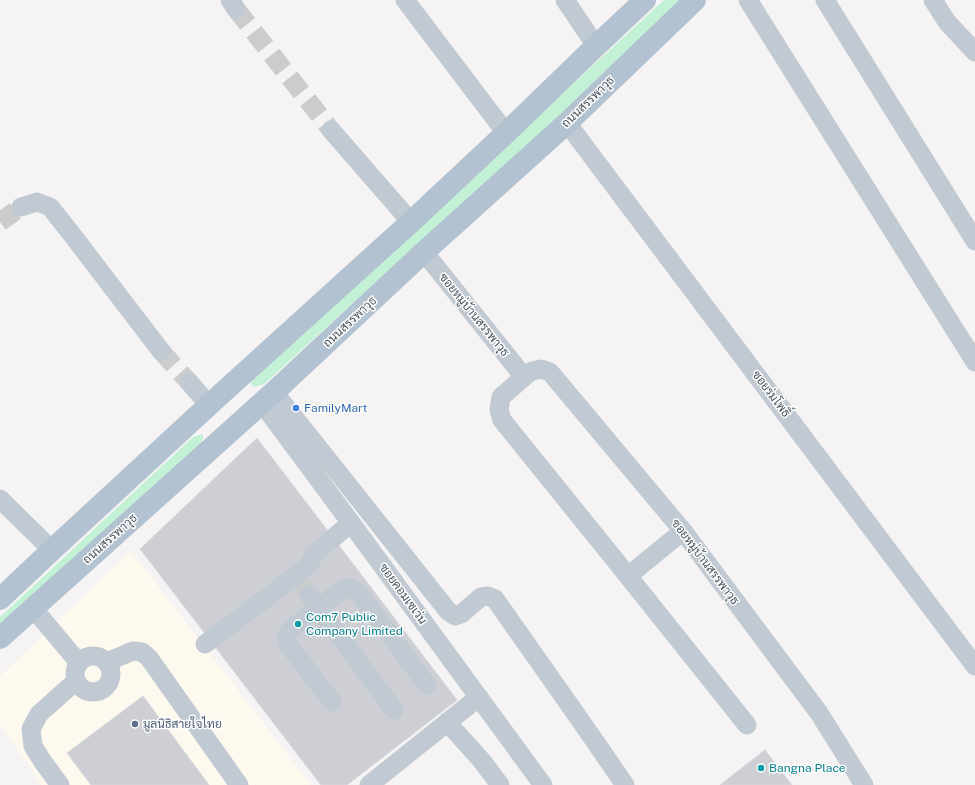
<!DOCTYPE html>
<html>
<head>
<meta charset="utf-8">
<style>
	body { margin:0 }
	canvas { display:block; background:#f5f3f3 }
</style>
</head>
<body>
<canvas width="975" height="785"></canvas>
<script>
const g = document.querySelector('canvas').getContext('2d');
g.lineJoin = 'round';
function fill(path, color) { g.fillStyle = color; g.fill(path, 'evenodd'); }
const shape = rows => new Path2D(rows.map(r => 'M' + r).join(''));
function stroke(path, color, width, dash) { g.strokeStyle = color; g.lineWidth = width; g.lineCap = dash ? 'butt' : 'round'; g.setLineDash(dash || []); g.stroke(path); }
function label(font, color, halo, rows, align = 'center') {
  g.font = font + ' "Public Sans",Sarabun,sans-serif'; g.lineWidth = 3; g.setLineDash([]); g.textBaseline = 'middle'; g.strokeStyle = halo; g.fillStyle = color; for (const [text, x, y, turn = 0] of rows) {
    g.save(); g.translate(x, y); g.rotate((+turn || 0) * Math.PI / 180); g.textAlign = isNaN(turn) ? turn : align; if (halo) g.strokeText(text, 0, 0); g.fillText(text, 0, 0); g.restore();
  }
}
const commercial = shape([
	[131,551,311,785,41,785,0,724,0,676]
]);
const green = shape([
	[664,0,683,0,562,113,264,384,254,387,250,383,255,377],
	[203,434,203,439,198,447,0,626,0,617,193,437]
]);
const building = shape([
	[257,438,457,700,347,785,321,785,140,549,257,438],
	[143,696,209,785,91,785,67,753,143,696],
	[765,750,792,785,720,785,765,750]
]);
const minorTunnel = shape([
	[236,9,331,130],
	[0,222,21,207],
	[161,351,189,382],
	[294,577,309,595]
]);
const minor = shape([
	[230,0,236,9],
	[405,0,506,133],
	[565,0,596,46],
	[748,0,975,362],
	[825,0,975,241],
	[933,0,947,22,975,52],
	[567,123,975,666],
	[331,130,411,222],
	[21,207,37,202,50,207,70,232,161,351],
	[424,252,524,377,501,397,499,410,502,420,628,576,747,725],
	[524,377,532,371,541,369,550,372,683,531,819,713,864,785],
	[189,382,209,405],
	[274,392,448,611,455,616,461,614,481,597,488,596,495,599,585,727,625,785],
	[262,403,351,523,543,785],
	[0,499,52,550],
	[628,576,683,531],
	[309,595,394,710],
	[33,608,79,663],
	[205,644,294,577,310,564,314,554,351,523],
	'75 674a18 18 0 1 1 36 0a18 18 0 1 1-36 0Z',
	[107,662,133,651,142,652,149,658,239,785],
	[332,702,288,644,286,637,290,630,342,590,349,588,358,592,427,685],
	[447,722,482,761,500,785],
	[60,785,43,762,33,746,31,729,39,714,76,681],
	[369,785,479,697]
]);
const major = shape([
	[0,599,52,550,209,405,411,222,506,133,596,46,645,0],
	[0,638,274,392,424,252,567,123,695,0]
]);
const markers = [
	[296,408,4,"#3f7fe0"],
	[298,624,4,"#0f9aa8"],
	[135,724,4,"#5c6f8a"],
	[761,768,4,"#0f9aa8"]
];
const streetNames = [
	["ถนนสรรพาวุธ",588,102,-44],
	["ซอยหมู่บ้านสรรพาวุธ",474,315,51],
	["ถนนสรรพาวุธ",350,322,-43],
	["ซอยร่มโพธิ์",771,394,53],
	["ถนนสรรพาวุธ",110,539,-42],
	["ซอยหมู่บ้านสรรพาวุธ",705,562,53],
	["ซอยคอมเซเว่น",403,594,54]
];
const shopNames = [
	["FamilyMart",304,408]
];
const cultureNames = [
	["Com7 Public",306,617],
	["Company Limited",306,631],
	["Bangna Place",769,768]
];
const serviceNames = [
	["มูลนิธิสายใจไทย",143,724]
];
fill(commercial, '#fdf9ef');
fill(green, '#c3f1d5');
fill(building, '#cdcfd5');
stroke(building, '#d7d9de', 1);
stroke(minorTunnel, '#caccce', 19, [19, 10]);
stroke(minor, '#c1cad2', 19);
stroke(major, '#b3c2d1', 22);
for (const [x, y, r, color] of markers) { const dot = new Path2D(); dot.arc(x, y, r, 0, 2 * Math.PI); g.fillStyle = color; g.fill(dot); stroke(dot, '#fff', 1.5); }
label('12px', '#4a5661', '#fff', streetNames);
label('12px', '#366cbe', '#fff', shopNames, 'left');
label('12px', '#0d838f', '#fff', cultureNames, 'left');
label('12px', '#4e5e75', '#fff', serviceNames, 'left');
</script>
</body>
</html>
